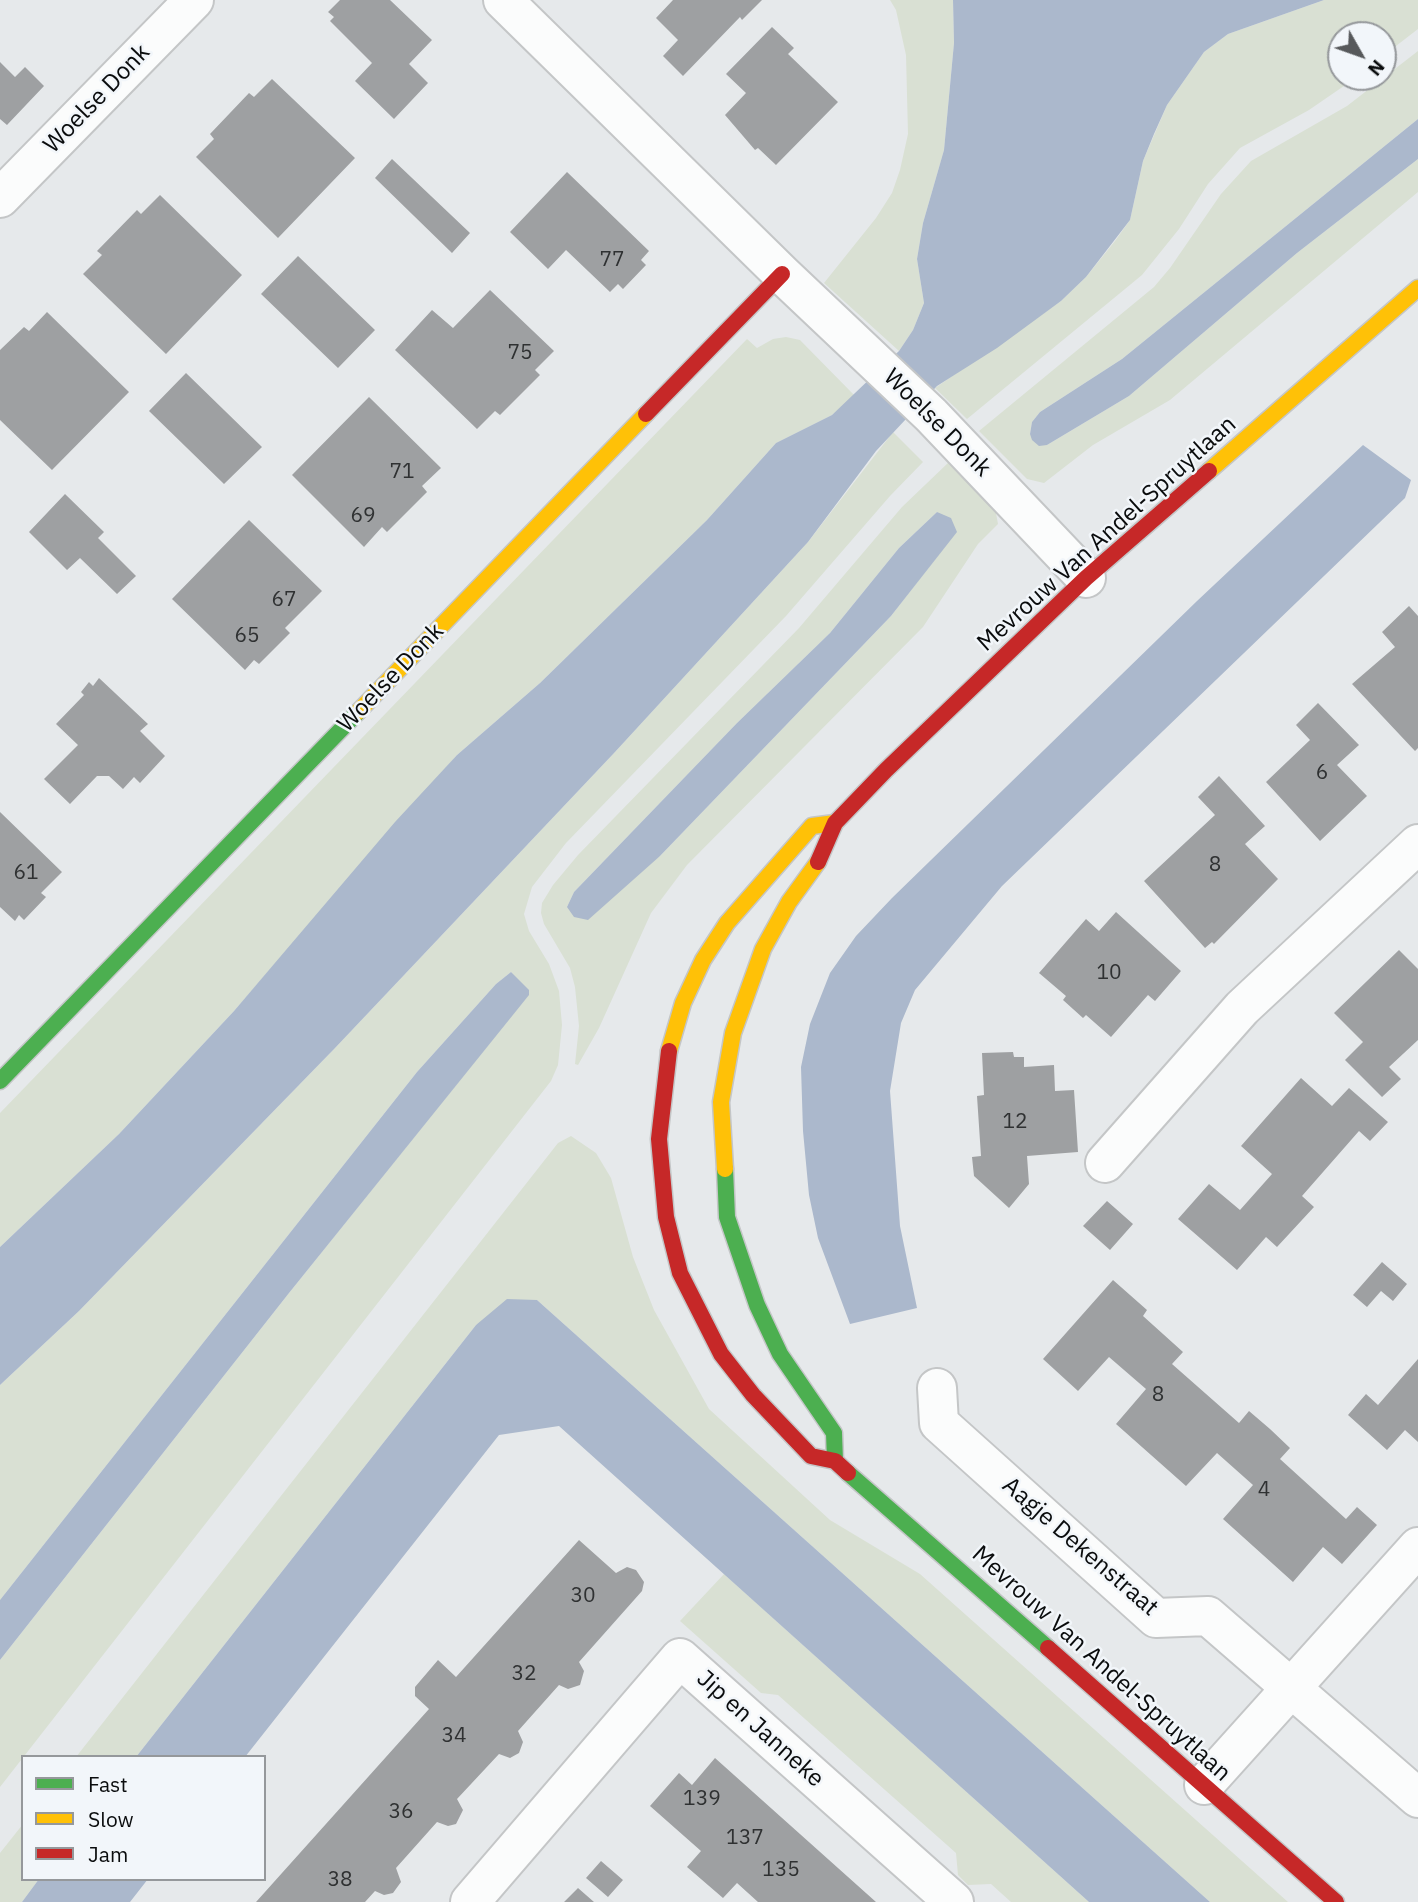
<!DOCTYPE html>
<html>
<head>
<meta charset="utf-8">
<style>
	body { margin:0 }
	#map { position:relative; width:1418px; height:1902px; overflow:hidden; background:#e6e9eb; font-family:"IBM Plex Sans",sans-serif }
	canvas { display:block }
	.legend { position:absolute; left:21px; top:1755px; width:245px; height:126px; box-sizing:border-box; background:#f2f6fa; border:2px solid #95989b; margin:0; padding:9px 12px; list-style:none; font-size:21px; color:#0a0c0d }
	.legend li { display:flex; align-items:center; gap:14px; height:35px }
	.legend b { width:35px; border:2px solid #95989b }
	.north { position:absolute; left:1327px; top:21px; width:70px; height:70px; box-sizing:border-box; background:#f2f6fa; border:2px solid #95989b; border-radius:50%; rotate:130deg; font-size:19px; font-weight:700; line-height:28px; text-align:center; color:#0a0c0d }
	.north::after { content:''; display:block; margin:auto; width:24px; height:32px; background:#57595b; clip-path:polygon(50% 0,100% 100%,50% 72%,0 100%) }
</style>
</head>
<body>
<div id="map">
<canvas width="1418" height="1902"></canvas>
<ul class="legend">
<li><b style="height:9px;background:#4caf50"></b>Fast</li>
<li><b style="height:9px;background:#ffc107"></b>Slow</li>
<li><b style="height:9px;background:#c62828"></b>Jam</li>
</ul>
<div class="north">N</div>
</div>
<script>
const g = document.querySelector('canvas').getContext('2d');
g.lineJoin = 'round';
function fill(path, color) { g.fillStyle = color; g.fill(path, 'evenodd'); }
const shape = rows => new Path2D(rows.map(r => 'M' + r).join(''));
function stroke(path, color, width, dash) { g.strokeStyle = color; g.lineWidth = width; g.lineCap = dash ? 'butt' : 'round'; g.setLineDash(dash || []); g.stroke(path); }
function label(font, color, halo, rows, align = 'center') {
  g.font = font + ' "IBM Plex Sans",sans-serif'; g.lineWidth = 5; g.setLineDash([]); g.textBaseline = 'middle'; g.strokeStyle = halo; g.fillStyle = color; for (const [text, x, y, turn = 0] of rows) {
    g.save(); g.translate(x, y); g.rotate((+turn || 0) * Math.PI / 180); g.textAlign = isNaN(turn) ? turn : align; if (halo) g.strokeText(text, 0, 0); g.fillText(text, 0, 0); g.restore();
  }
}
const green = shape([
	[890,0,953,0,954,43,944,150,923,223,917,259,924,303,913,330,899,351,824,283,876,218,892,193,900,170,908,134,906,55,896,10],
	[1324,0,1418,0,1418,29,1383,56,1383,35,1341,35,1341,77,1357,77,1309,110,1240,148,1208,184,1179,229,1142,275,967,419,935,388,1061,301,1086,277,1115,241,1130,220,1143,161,1167,105,1204,52,1228,34],
	[1418,51,1418,119,1122,359,1040,412,1032,422,1030,434,1047,445,1129,396,1297,253,1418,159,1418,192,1170,400,1093,445,1044,483,1027,479,979,431,1154,287,1170,268,1221,194,1251,161,1347,106],
	[786,337,800,340,855,396,832,415,776,443,707,520,540,683,457,755,234,1011,119,1134,0,1247,0,1113,747,339,757,348,773,339],
	[893,432,923,462,890,496,786,616,566,843,532,887,524,914,529,931,549,964,559,991,562,1025,558,1065,551,1081,0,1787,0,1660,289,1293,528,995,511,972,496,984,417,1072,0,1600,0,1385,79,1311,336,1047,615,752,808,542],
	[949,462,995,508,998,524,978,544,923,627,687,865,651,913,599,1028,578,1065,575,1064,579,1026,575,987,570,968,544,924,541,913,542,903,553,885,578,855,799,628,902,507],
	[937,512,956,532,891,616,660,856,567,907,574,892,737,723,830,633,899,548],
	[571,1136,596,1153,611,1178,633,1257,654,1310,709,1409,830,1520,920,1574,1288,1902,1210,1902,537,1300,476,1325,136,1757,76,1757,558,1143],
	[724,1574,1089,1902,1011,1902,991,1884,968,1885,958,1875,956,1853,778,1695,761,1693,680,1621],
	[23,1824,23,1879,39,1879,22,1902,0,1902,0,1853]
]);
const water = shape([
	[953,0,1324,0,1228,34,1204,52,1167,105,1154,134,1143,161,1130,220,1086,277,1061,301,997,348,937,386,876,451,808,542,615,752,336,1047,79,1311,0,1385,0,1247,119,1134,234,1011,395,822,457,755,540,683,707,520,776,443,832,415,899,351,913,330,924,303,917,259,923,223,944,150,954,43],
	[1418,119,1418,159,1297,253,1129,396,1047,445,1039,446,1032,440,1030,434,1032,422,1040,412,1122,359],
	[1363,445,1411,480,1405,498,1002,886,915,990,901,1023,890,1091,900,1226,917,1308,850,1324,818,1238,809,1195,803,1131,801,1067,810,1024,830,973,856,936,892,898,1197,601],
	[937,512,951,518,957,532,891,616,660,856,588,920,574,917,567,907,574,892,737,723,830,633,899,548],
	[511,972,529,990,529,995,289,1293,0,1660,0,1600,417,1072,496,984],
	[507,1299,537,1300,1210,1902,1089,1902,559,1426,499,1435,245,1757,136,1757,476,1325],
	[39,1879,148,1879,130,1902,22,1902]
]);
const building = shape([
	[340,0,390,0,432,40,409,64,428,83,394,119,355,81,372,63,330,21,334,17,328,12],
	[673,0,762,0,742,20,740,17,683,76,663,56,678,40,656,18],
	[772,27,794,48,788,54,838,102,776,165,758,148,755,150,725,115,746,93,726,74],
	[0,62,15,77,25,67,44,86,7,125,0,119],
	[272,79,355,158,278,238,196,157,214,139,210,134,249,93,254,97],
	[392,159,470,233,452,253,375,178],
	[567,172,649,251,641,260,646,265,623,289,618,284,610,292,566,250,548,269,510,232],
	[160,195,242,275,166,354,83,274,102,255,97,251,137,210,141,214],
	[298,256,375,330,338,368,261,294],
	[490,290,554,351,535,370,540,375,500,415,495,411,477,429,395,350,432,310,453,328],
	[47,312,129,392,52,470,0,420,0,350,24,327,29,331],
	[186,373,262,447,224,484,149,411],
	[369,397,441,468,422,486,427,492,387,532,382,527,364,547,292,475],
	[65,494,104,532,98,538,136,576,117,594,80,558,67,570,29,532],
	[249,520,322,591,285,628,290,633,259,664,254,660,245,670,172,599],
	[1409,606,1418,616,1418,748,1415,751,1352,684,1395,647,1382,632],
	[99,678,148,724,140,731,165,756,140,783,134,777,123,789,109,776,97,776,70,804,44,779,78,745,56,724,84,695,81,692,89,682,93,686],
	[1318,703,1359,745,1337,765,1367,796,1320,841,1266,782,1310,740,1296,725],
	[1219,776,1265,826,1245,844,1278,879,1214,944,1212,942,1205,948,1144,881,1215,815,1198,797],
	[0,812,62,872,41,893,46,897,24,920,19,915,15,921,0,907],
	[1116,912,1181,971,1155,1001,1148,995,1111,1037,1086,1015,1083,1018,1063,1000,1066,996,1039,973,1086,919,1099,931],
	[1399,950,1418,969,1418,1040,1389,1067,1401,1079,1382,1097,1345,1060,1363,1042,1334,1013],
	[1013,1052,1014,1057,1024,1057,1024,1067,1054,1065,1055,1091,1074,1090,1078,1152,1027,1156,1029,1184,1009,1208,974,1176,972,1157,981,1156,977,1096,984,1095,982,1053],
	[1301,1078,1332,1106,1349,1088,1388,1122,1370,1141,1359,1131,1302,1196,1314,1207,1277,1247,1266,1237,1237,1270,1178,1219,1209,1184,1240,1210,1272,1174,1241,1146],
	[1107,1201,1133,1224,1110,1250,1083,1226],
	[1382,1262,1407,1284,1393,1301,1381,1291,1367,1307,1353,1295],
	[1113,1280,1147,1310,1143,1316,1183,1352,1172,1364,1239,1423,1249,1411,1270,1429,1290,1448,1280,1459,1346,1519,1357,1507,1377,1525,1342,1564,1323,1547,1293,1582,1223,1519,1253,1485,1217,1453,1186,1486,1116,1424,1146,1389,1109,1357,1078,1391,1043,1359],
	[1418,1359,1418,1442,1405,1430,1387,1450,1348,1415,1366,1394,1378,1405],
	[579,1540,616,1573,627,1567,636,1570,644,1582,642,1591,579,1662,584,1671,580,1685,568,1689,559,1685,518,1731,523,1742,519,1753,510,1758,499,1754,457,1799,463,1810,456,1824,448,1826,437,1822,396,1868,401,1882,393,1893,384,1895,375,1891,365,1902,256,1902,429,1709,415,1696,415,1687,438,1660,456,1677],
	[715,1758,753,1792,876,1902,758,1902,737,1883,723,1898,687,1867,701,1851,650,1806,679,1773,692,1785],
	[601,1861,623,1880,608,1897,586,1878],
	[578,1888,594,1902,564,1902]
]);
const street = shape([
	[503,0,782,274,931,415,1086,578],
	[0,198,194,0],
	[1105,1163,1242,1008,1418,844],
	[937,1388,939,1423,1156,1618,1208,1616,1418,1798],
	[1204,1785,1418,1547],
	[470,1902,680,1658,954,1902]
]);
const fast = shape([
	[0,1081,358,712],
	[725,1169,727,1217,757,1305,780,1354,834,1433,835,1461],
	[848,1473,1048,1648]
]);
const slow = shape([
	[1209,471,1418,288],
	[358,712,646,414],
	[669,1051,683,1003,703,960,727,923,812,826,835,823],
	[725,1169,721,1102,733,1033,763,949,789,902,818,862]
]);
const jam = shape([
	[646,414,782,274],
	[818,862,835,823,886,770,1086,578,1209,471],
	[669,1051,659,1139,666,1217,680,1273,721,1354,753,1395,811,1456,835,1461,848,1473],
	[1048,1648,1336,1902]
]);
const numberNames = [
	["77",612,260],
	["75",520,353],
	["71",402,472],
	["69",363,516],
	["67",284,600],
	["65",247,636],
	["6",1322,773],
	["8",1215,865],
	["61",26,873],
	["10",1109,973],
	["12",1015,1122],
	["8",1158,1395],
	["4",1264,1490],
	["30",583,1596],
	["32",524,1674],
	["34",454,1736],
	["139",702,1799],
	["36",401,1812],
	["137",745,1838],
	["135",781,1870],
	["38",340,1880]
];
const streetNames = [
	["Woelse Donk",97,99,-46],
	["Woelse Donk",937,423,45],
	["Mevrouw Van Andel-Spruytlaan",1107,534,-42],
	["Woelse Donk",391,678,-46],
	["Aagje Dekenstraat",1080,1547,41],
	["Mevrouw Van Andel-Spruytlaan",1101,1664,42],
	["Jip en Janneke",760,1729,42]
];
fill(green, '#d9e0d3');
fill(water, '#abb8cc');
fill(building, '#9ea0a2');
stroke(street, '#c4c6c7', 42);
stroke(fast, '#c4c6c7', 19);
stroke(slow, '#c4c6c7', 19);
stroke(jam, '#c4c6c7', 19);
stroke(street, '#fbfcfc', 38);
stroke(fast, '#4caf50', 16);
stroke(slow, '#ffc107', 16);
stroke(jam, '#c62828', 16);
label('21px', '#2f3132', null, numberNames);
label('24px', '#0a0c0d', '#f2f6fa', streetNames);
</script>
</body>
</html>
